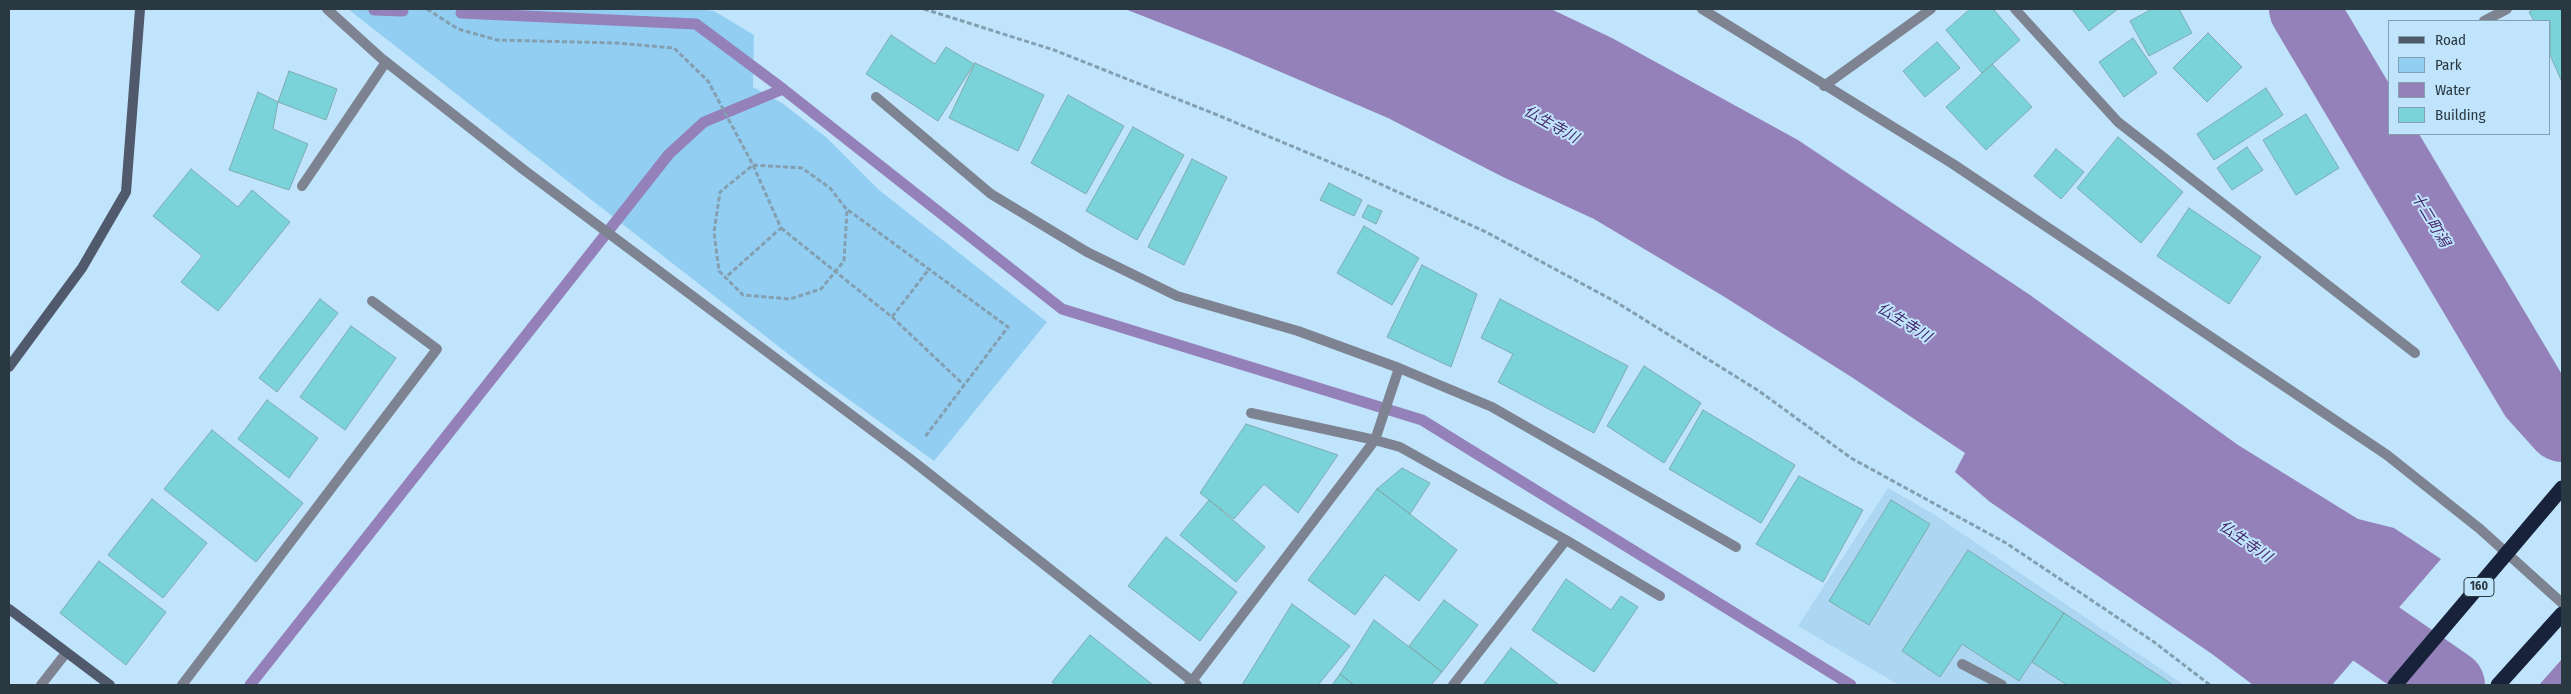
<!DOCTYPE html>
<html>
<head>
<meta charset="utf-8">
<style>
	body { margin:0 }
	#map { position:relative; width:2571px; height:694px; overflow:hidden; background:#c0e4fb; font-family:"Fira Sans Condensed",sans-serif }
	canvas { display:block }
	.frame { position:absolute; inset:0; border:10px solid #2a3941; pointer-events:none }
	.legend { position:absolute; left:2388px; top:20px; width:162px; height:115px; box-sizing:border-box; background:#c0e4fb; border:1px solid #84a0b1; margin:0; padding:6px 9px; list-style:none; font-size:15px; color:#2a3941 }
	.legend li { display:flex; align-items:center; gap:10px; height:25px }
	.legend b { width:25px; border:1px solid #84a0b1 }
</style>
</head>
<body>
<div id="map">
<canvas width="2571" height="694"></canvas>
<div class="frame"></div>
<ul class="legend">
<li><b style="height:6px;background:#51596c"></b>Road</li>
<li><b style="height:14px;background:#92cef2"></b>Park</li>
<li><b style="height:14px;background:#9481b9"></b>Water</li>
<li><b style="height:14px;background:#7bd3da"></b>Building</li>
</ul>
</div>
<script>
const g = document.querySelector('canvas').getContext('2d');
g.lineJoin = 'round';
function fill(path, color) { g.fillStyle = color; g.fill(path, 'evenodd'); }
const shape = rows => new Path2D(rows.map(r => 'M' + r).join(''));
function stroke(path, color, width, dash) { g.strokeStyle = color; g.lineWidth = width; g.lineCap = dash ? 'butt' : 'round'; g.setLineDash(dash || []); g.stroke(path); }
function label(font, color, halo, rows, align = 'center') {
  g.font = font + ' "Fira Sans Condensed","Noto Sans JP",sans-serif'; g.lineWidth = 4; g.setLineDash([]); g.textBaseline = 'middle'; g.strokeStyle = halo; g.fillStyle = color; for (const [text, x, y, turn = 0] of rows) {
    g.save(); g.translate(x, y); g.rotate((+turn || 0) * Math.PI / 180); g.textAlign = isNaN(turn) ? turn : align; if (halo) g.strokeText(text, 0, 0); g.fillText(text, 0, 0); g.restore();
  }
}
const built = shape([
	[1888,488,1935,515,2184,685,1899,685,1798,626]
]);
const green = shape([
	[348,9,698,9,714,11,754,35,753,87,782,103,827,138,879,190,1047,322,934,461,815,375]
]);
const water = shape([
	[1125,9,1551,9,1612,38,1798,140,2030,295,2238,445,2358,519,2394,528,2441,559,2332,685,2253,685,2212,654,1990,502,1955,472,1965,453,1853,378,1723,296,1594,219,1503,177,1388,118,1227,49],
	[2562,659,2562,685,2539,685]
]);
const stream = shape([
	[374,10,403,11],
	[461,13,696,24,783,89,1062,309,1422,420,1851,685],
	[250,685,669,154,704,122,783,89]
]);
const river = shape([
	[2304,9,2534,396,2562,427],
	[2297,579,2450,685]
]);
const building = shape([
	[1970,9,1993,9,2020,40,1982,73,1946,30,1970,9],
	[2072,9,2118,9,2089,31,2072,9],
	[2152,9,2179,9,2192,33,2149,56,2130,21,2152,9],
	[2535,9,2562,9,2562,82,2550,55,2550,21,2534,21,2529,12,2535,9],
	[2208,33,2242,67,2207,102,2173,68,2208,33],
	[891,35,935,64,946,47,974,64,938,121,866,74,891,35],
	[2133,38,2157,73,2124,97,2099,62,2133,38],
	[1937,42,1960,68,1925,97,1903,71,1937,42],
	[975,63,1044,95,1018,151,949,118,975,63],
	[1992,64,2032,107,1986,150,1946,107,1992,64],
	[289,71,337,89,326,120,278,102,289,71],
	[2266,88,2283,115,2214,160,2197,134,2266,88],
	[258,92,278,102,273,129,308,144,289,190,229,170,258,92],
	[1068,95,1124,126,1086,194,1031,163,1068,95],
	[2306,114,2339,168,2296,195,2263,140,2306,114],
	[1133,127,1184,155,1137,240,1086,211,1133,127],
	[2118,137,2183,192,2141,243,2077,188,2118,137],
	[2247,147,2263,170,2232,190,2217,168,2247,147],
	[2056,149,2084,172,2061,199,2034,176,2056,149],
	[1192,159,1227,177,1184,265,1148,247,1192,159],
	[191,169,238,207,252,190,290,222,218,311,181,282,202,256,153,216,191,169],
	[1329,183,1362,200,1354,216,1320,200,1329,183],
	[1368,205,1382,211,1376,224,1362,217,1368,205],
	[2189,208,2261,257,2229,304,2157,256,2189,208],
	[1364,226,1419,258,1392,305,1337,273,1364,226],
	[1422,265,1477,294,1451,367,1387,337,1422,265],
	[320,299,338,313,277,392,259,378,320,299],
	[1500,299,1628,366,1594,433,1498,382,1513,354,1481,338,1500,299],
	[351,326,396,358,345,430,300,397,351,326],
	[1644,366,1701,403,1664,463,1607,426,1644,366],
	[267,400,318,438,289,478,238,439,267,400],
	[1703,410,1795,465,1761,523,1669,469,1703,410],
	[1246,424,1338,455,1298,513,1264,484,1234,519,1200,493,1246,424],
	[212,430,303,503,256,562,164,489,212,430],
	[1402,468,1430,483,1410,514,1377,489,1402,468],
	[1799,476,1863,510,1823,582,1756,544,1799,476],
	[1377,489,1457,550,1419,601,1385,575,1355,615,1308,580,1377,489],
	[152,499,207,543,163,598,108,555,152,499],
	[1209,500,1265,547,1236,582,1180,535,1209,500],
	[1891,500,1930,524,1869,625,1829,601,1891,500],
	[1166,537,1237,592,1200,641,1128,586,1166,537],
	[1968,550,2064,613,2019,681,1962,644,1940,677,1902,651,1968,550],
	[99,561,166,612,126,665,60,613,99,561],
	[1566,579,1611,610,1621,596,1638,607,1594,672,1532,630,1566,579],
	[1444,600,1478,625,1442,672,1409,646,1444,600],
	[1292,604,1350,646,1318,685,1242,685,1292,604],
	[2064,613,2173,685,2067,685,2032,662,2064,613],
	[1374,620,1442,672,1431,685,1354,685,1340,674,1374,620],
	[1090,635,1153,685,1056,685,1052,682,1090,635],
	[1511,648,1559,685,1483,685,1511,648],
	[1340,674,1354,685,1332,685,1340,674]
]);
const path = shape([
	[427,9,458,29,497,40,616,43,674,48,708,81,753,165,781,228,726,277],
	[924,9,1054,50,1215,114,1356,173,1486,232,1616,302,1759,391,1851,458,2006,543,2154,642,2210,685],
	[753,165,802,168,830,188,847,210,844,261,821,289,790,299,743,295,719,271,714,232,720,192,753,165],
	[848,210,1008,327,925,437],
	[781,228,892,317,929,269],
	[892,317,964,385]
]);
const lane = shape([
	[302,186,386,62],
	[1962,664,2002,685]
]);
const street = shape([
	[327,9,381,58,524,170,909,458,1197,685],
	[1702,9,1953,164,2387,455,2480,529,2562,603],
	[2015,9,2118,122,2415,353],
	[2484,21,2507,9],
	[1824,86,1931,9],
	[876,97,991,194,1087,252,1177,296,1298,331,1399,368,1492,407,1736,547],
	[1251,413,1375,440,1399,368],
	[41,685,66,653],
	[182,685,437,349,372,301],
	[1189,685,1375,440,1400,447,1566,540],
	[1453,685,1566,540,1660,596]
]);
const secondary = shape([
	[9,367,82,268,126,192,140,9],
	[9,609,110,685]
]);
const highway = shape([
	[2498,685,2562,614]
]);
const highwayBridge = shape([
	[2395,685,2562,488]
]);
const shields = [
	[2479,587,30]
];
const shieldNames = [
	["160",2479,587]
];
const waterNames = [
	["仏生寺川",1551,125,29],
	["十二町潟",2430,220,59],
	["仏生寺川",1904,323,32],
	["仏生寺川",2245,542,35]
];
fill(built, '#acd6f1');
fill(green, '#92cef2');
fill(water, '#9481b9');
stroke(stream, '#9481b9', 11);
stroke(river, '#9481b9', 70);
fill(building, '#7bd3da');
stroke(building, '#7dabae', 1);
stroke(path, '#839fb0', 3, [5, 2.5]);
stroke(lane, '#7e8391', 10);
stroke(street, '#7e8391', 10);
stroke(secondary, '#51596c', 10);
stroke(highway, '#19223b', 15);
stroke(highwayBridge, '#19223b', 15);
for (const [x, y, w] of shields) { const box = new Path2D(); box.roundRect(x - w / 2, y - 9.5, w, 19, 4); g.fillStyle = '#c0e4fb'; g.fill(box); stroke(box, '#2a3941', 1); }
label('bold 12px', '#2a3941', null, shieldNames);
label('italic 15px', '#44276c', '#c0e4fb', waterNames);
</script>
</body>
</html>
